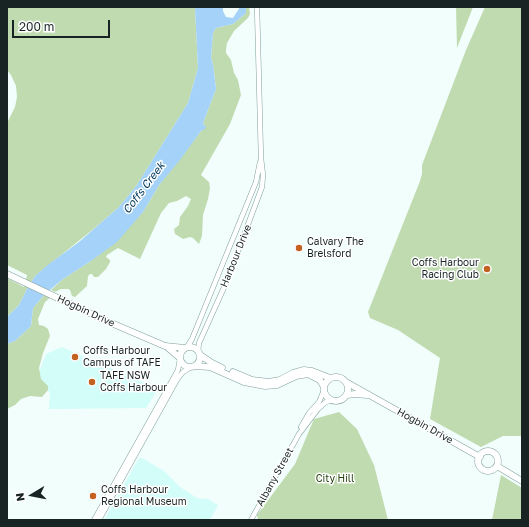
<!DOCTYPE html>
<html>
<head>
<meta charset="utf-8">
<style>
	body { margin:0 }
	#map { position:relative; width:529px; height:527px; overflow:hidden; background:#f1fefc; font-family:"Golos Text",sans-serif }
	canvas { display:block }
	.frame { position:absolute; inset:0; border:8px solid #182423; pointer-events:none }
	.north { position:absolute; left:12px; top:475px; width:40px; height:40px; -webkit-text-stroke:3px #fff; paint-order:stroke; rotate:260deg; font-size:11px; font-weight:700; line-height:16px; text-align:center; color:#182423 }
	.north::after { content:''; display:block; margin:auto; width:14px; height:18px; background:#182423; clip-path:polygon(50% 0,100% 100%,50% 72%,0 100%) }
	.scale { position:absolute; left:12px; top:20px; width:98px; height:18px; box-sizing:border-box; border:2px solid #182423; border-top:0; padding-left:5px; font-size:12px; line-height:14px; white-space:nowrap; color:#182423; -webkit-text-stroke:3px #fff; paint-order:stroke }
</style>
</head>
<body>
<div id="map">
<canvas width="529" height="527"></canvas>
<div class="frame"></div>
<div class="north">N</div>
<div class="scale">200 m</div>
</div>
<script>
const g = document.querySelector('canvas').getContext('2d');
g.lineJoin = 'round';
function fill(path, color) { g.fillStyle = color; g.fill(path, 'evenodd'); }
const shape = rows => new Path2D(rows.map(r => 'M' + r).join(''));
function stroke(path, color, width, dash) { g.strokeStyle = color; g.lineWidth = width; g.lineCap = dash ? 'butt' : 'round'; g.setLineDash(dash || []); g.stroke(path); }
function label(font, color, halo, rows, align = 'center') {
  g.font = font + ' "Golos Text",sans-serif'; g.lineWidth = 3; g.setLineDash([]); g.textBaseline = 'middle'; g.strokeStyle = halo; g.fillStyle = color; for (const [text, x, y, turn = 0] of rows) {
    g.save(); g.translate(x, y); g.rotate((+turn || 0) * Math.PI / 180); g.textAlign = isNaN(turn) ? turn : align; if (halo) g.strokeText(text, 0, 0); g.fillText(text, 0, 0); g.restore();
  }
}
const built = shape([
	[62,347,158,389,146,408,49,409,50,393,38,375,46,354],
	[139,458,142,458,164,471,180,487,197,498,208,499,218,505,210,520,104,520]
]);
const green = shape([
	[7,7,195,7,198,68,188,103,137,185,119,207,96,227,35,276,27,289,19,305,7,317,7,278,24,287,27,275,7,265,7,123,15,107,17,97,16,86,11,75,7,70],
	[246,7,249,7,250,14,248,18,234,31,227,43,226,50,226,53,231,60,234,73,238,80,241,95,230,124,201,175,209,182,210,188,208,199,203,215,202,236,199,244,193,238,190,237,183,239,175,234,174,229,179,225,180,217,188,206,191,199,186,196,177,201,169,203,161,213,140,259,118,248,107,255,106,257,110,260,110,262,106,269,98,277,94,277,92,274,90,274,88,276,87,286,75,297,72,296,70,290,68,289,61,289,55,292,51,290,63,279,91,261,143,212,159,185,202,130,205,126,203,123,216,89,213,64,211,58,213,33,216,28,233,24,246,13],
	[456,7,473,7,457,48],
	[485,7,522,7,522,436,503,436,481,447,430,419,440,358,398,330,370,318,368,312,420,181,422,174,422,165,466,50],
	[45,294,51,297,45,302,38,319,39,325,44,326,48,329,50,336,43,353,39,368,41,379,48,386,48,390,42,397,30,396,21,399,15,405,7,409,7,344,15,341,31,326,33,308],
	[339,412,357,429,374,465,388,520,258,520,257,515,295,464,314,419],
	[501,475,522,488,522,520,492,520]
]);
const water = shape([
	[195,7,223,7,223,11,226,17,233,18,240,7,246,7,246,13,233,24,216,28,213,33,211,58,213,64,216,89,203,123,206,127,205,129,201,131,180,160,159,185,143,212,117,242,91,261,63,279,44,295,33,308,31,326,15,341,7,344,7,317,19,305,27,289,35,276,49,264,79,242,119,207,137,185,188,103,198,68]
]);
const minor = shape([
	[187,347,192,339,256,182,260,162],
	[198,351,199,343,226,283,262,187,263,175,261,158,257,7],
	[301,427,309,413,319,402,324,390],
	[94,520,178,370,180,359],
	[99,520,178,378,183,372,191,367],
	[251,520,299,434,318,409,326,402,332,400]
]);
const major = shape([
	[7,274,102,319,165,346,185,348],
	[166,346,180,358],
	'180 357a10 10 0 1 1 20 0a10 10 0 1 1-20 0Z',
	[200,355,212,363,222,368],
	[194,366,210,367,244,382,265,386,277,385,296,376,308,374,320,380,324,387],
	[233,372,252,380,269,382,280,380,293,373,304,370,312,371,330,378],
	'324 389a12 12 0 1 1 24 0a12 12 0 1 1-24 0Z',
	[346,382,480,457],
	[347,395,355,394,367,395],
	'478 461a10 10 0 1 1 20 0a10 10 0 1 1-20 0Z',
	[497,466,522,481]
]);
const markers = [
	[299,248,4,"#c26120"],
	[487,269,4,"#c26120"],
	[75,357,4,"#c26120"],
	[92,382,4,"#c26120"],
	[93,496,4,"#c26120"]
];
const poiNames = [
	["Calvary The",307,242],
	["Brelsford",307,254],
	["Coffs Harbour",479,263,"right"],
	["Racing Club",479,275,"right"],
	["Coffs Harbour",83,351],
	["Campus of TAFE",83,363],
	["TAFE NSW",100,376],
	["Coffs Harbour",100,388],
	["Coffs Harbour",101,490],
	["Regional Museum",101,502]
];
const streetNames = [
	["Harbour Drive",236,256,-68],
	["Hogbin Drive",86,311,25],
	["Hogbin Drive",425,426,29],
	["Albany Street",275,477,-61]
];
const parkNames = [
	["City Hill",335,479]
];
const waterNames = [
	["Coffs Creek",144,188,-53]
];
fill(built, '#d3fdf9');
fill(green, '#c1dbb0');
fill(water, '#a4d2f8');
stroke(minor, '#819f9c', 5.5);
stroke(major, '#819f9c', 7);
stroke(minor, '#fff', 4.5);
stroke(major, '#fff', 6);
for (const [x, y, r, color] of markers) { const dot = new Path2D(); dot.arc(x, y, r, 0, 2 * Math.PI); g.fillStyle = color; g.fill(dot); stroke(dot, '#fff', 1.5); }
label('10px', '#182423', '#fff', poiNames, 'left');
label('10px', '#182423', '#fff', streetNames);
label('10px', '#253f0d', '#fff', parkNames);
label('italic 11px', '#023a5d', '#fff', waterNames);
</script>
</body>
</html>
